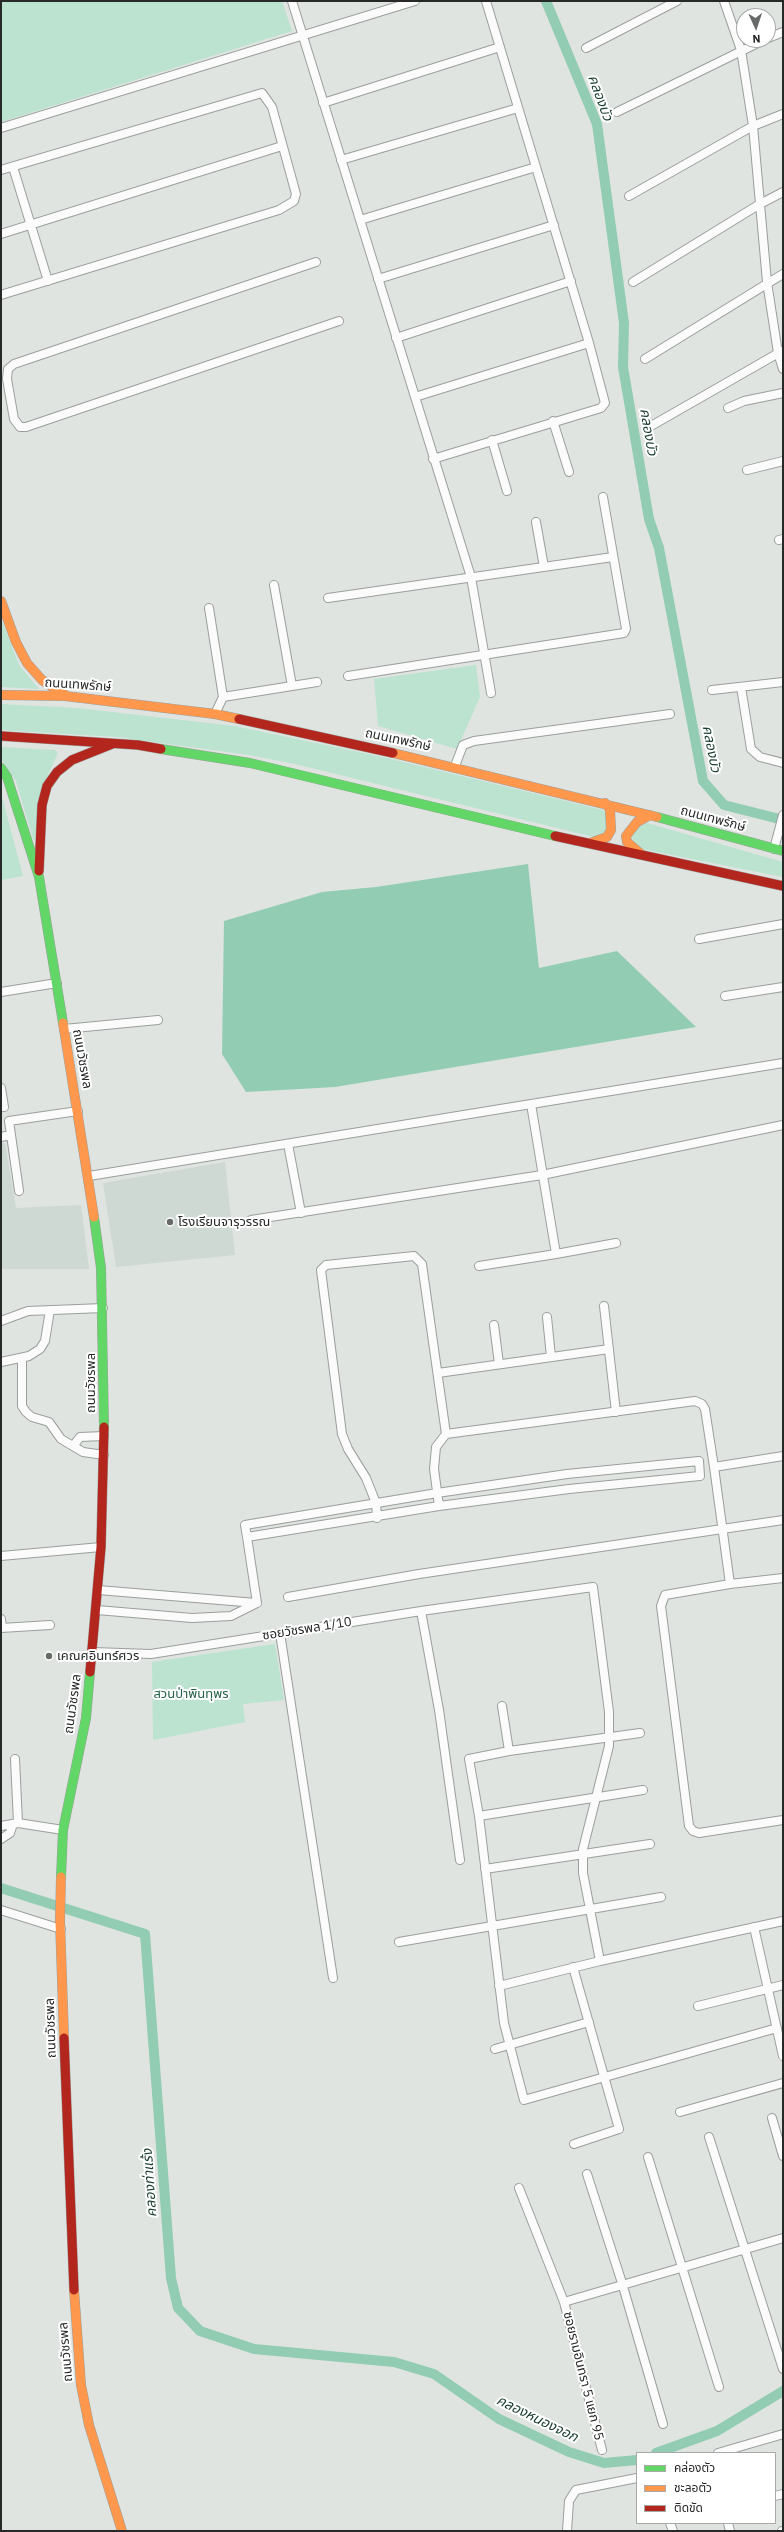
<!DOCTYPE html>
<html>
<head>
<meta charset="utf-8">
<style>
	body { margin:0 }
	#map { position:relative; width:784px; height:2532px; overflow:hidden; background:#dfe4e1; font-family:"IBM Plex Sans","Noto Sans Thai",sans-serif }
	canvas { display:block }
	.frame { position:absolute; inset:0; border:2px solid #262927; pointer-events:none }
	.legend { position:absolute; left:636px; top:2452px; width:140px; height:72px; box-sizing:border-box; background:#fff; border:1px solid #a8a9a9; margin:0; padding:5px 7px; list-style:none; font-size:12px; color:#262927 }
	.legend li { display:flex; align-items:center; gap:8px; height:20px }
	.legend b { width:20px; border:1px solid #a8a9a9 }
	.north { position:absolute; left:736px; top:8px; width:40px; height:40px; box-sizing:border-box; background:#fff; border:1px solid #a8a9a9; border-radius:50%; rotate:177deg; font-size:11px; font-weight:700; line-height:16px; text-align:center; color:#262927 }
	.north::after { content:''; display:block; margin:auto; width:14px; height:18px; background:#676a68; clip-path:polygon(50% 0,100% 100%,50% 72%,0 100%) }
</style>
</head>
<body>
<div id="map">
<canvas width="784" height="2532"></canvas>
<div class="frame"></div>
<ul class="legend">
<li><b style="height:5px;background:#63d668"></b>คล่องตัว</li>
<li><b style="height:5px;background:#ff974d"></b>ชะลอตัว</li>
<li><b style="height:5px;background:#b3261e"></b>ติดขัด</li>
</ul>
<div class="north">N</div>
</div>
<script>
const g = document.querySelector('canvas').getContext('2d');
g.lineJoin = 'round';
function fill(path, color) { g.fillStyle = color; g.fill(path, 'evenodd'); }
const shape = rows => new Path2D(rows.map(r => 'M' + r).join(''));
function stroke(path, color, width, dash) { g.strokeStyle = color; g.lineWidth = width; g.lineCap = dash ? 'butt' : 'round'; g.setLineDash(dash || []); g.stroke(path); }
function label(font, color, halo, rows, align = 'center') {
  g.font = font + ' "IBM Plex Sans","Noto Sans Thai",sans-serif'; g.lineWidth = 4; g.setLineDash([]); g.textBaseline = 'middle'; g.strokeStyle = halo; g.fillStyle = color; for (const [text, x, y, turn = 0] of rows) {
    g.save(); g.translate(x, y); g.rotate((+turn || 0) * Math.PI / 180); g.textAlign = isNaN(turn) ? turn : align; if (halo) g.strokeText(text, 0, 0); g.fillText(text, 0, 0); g.restore();
  }
}
const built = shape([
	[5,1143,16,1208,81,1205,89,1269,1,1269,1,1144],
	[225,1162,235,1255,116,1267,103,1183]
]);
const green = shape([
	[1,1,282,1,292,31,1,122],
	[1,618,19,665,39,689,1,687],
	[476,665,480,697,457,749,378,726,374,679],
	[1,704,77,708,235,726,387,758,603,810,607,815,606,831,594,837,295,764,249,755,117,737,1,730],
	[1,747,55,750,58,753,41,790,35,841,33,839,16,781,1,759],
	[1,793,23,876,1,880],
	[647,823,783,862,783,877,642,849,634,843,632,837,637,825],
	[275,1644,284,1700,243,1704,245,1722,153,1740,152,1662]
]);
const water = shape([
	[528,864,539,968,617,951,696,1027,335,1087,246,1092,222,1054,224,921,322,892,376,887]
]);
const canal = shape([
	[546,1,597,124,624,323,623,367,649,519,659,548,703,781,724,805,783,820],
	[1,1888,145,1934,171,2278,178,2308,200,2331,254,2349,394,2362,434,2374,499,2419,569,2452,604,2463,637,2460],
	[656,2453,717,2431,783,2391]
]);
const street = shape([
	[292,1,471,577,491,693],
	[724,1,741,50,753,126,767,282,778,353,783,369],
	[768,38,783,32],
	[586,48,677,1],
	[323,103,500,47],
	[617,112,764,40],
	[1,128,415,1],
	[341,160,518,108],
	[13,167,48,281],
	[1,170,262,93,272,107,296,194,294,201,279,210,1,295],
	[629,196,753,126,783,114],
	[360,220,536,167],
	[1,234,282,146],
	[316,262,14,364,8,369,7,379,14,419,20,427,26,427,339,321],
	[378,279,554,225],
	[633,282,760,204,783,192],
	[396,338,571,281],
	[645,359,783,274],
	[415,397,589,343],
	[728,408,744,401,783,393],
	[553,421,569,472],
	[651,426,782,351],
	[492,440,507,491],
	[433,459,601,408,605,403,589,343,486,1],
	[747,470,783,461],
	[536,522,544,567],
	[779,540,783,539],
	[274,585,292,686],
	[328,598,613,557],
	[209,608,223,697],
	[348,676,624,633,626,629,603,497],
	[741,687,751,749,760,757,783,763],
	[712,690,783,682],
	[215,714,223,697,317,682],
	[455,766,463,745,474,741,670,714],
	[774,849,783,815],
	[699,939,783,924],
	[1,992,57,983],
	[725,996,783,987],
	[64,1029,158,1020],
	[1,1088,4,1107],
	[531,1104,556,1254,616,1243],
	[1,1137,11,1135],
	[288,1144,301,1213],
	[89,1176,783,1063],
	[19,1191,9,1121,78,1111],
	[251,1220,542,1175,783,1125],
	[479,1266,556,1254],
	[604,1306,616,1412],
	[547,1317,551,1357],
	[1,1321,28,1311,103,1308],
	[494,1325,499,1364],
	[22,1358,22,1406,26,1412,32,1417,49,1422,61,1439,83,1452,104,1455],
	[1,1362,29,1356,40,1349,45,1341,50,1310],
	[438,1373,609,1349],
	[446,1434,695,1401,702,1404,705,1409,714,1467,730,1584],
	[74,1445,80,1437,104,1436],
	[714,1467,783,1456],
	[377,1518,376,1503,366,1478,348,1449,342,1434,321,1270,326,1265,414,1256,422,1264,446,1434,436,1447,434,1469,439,1506],
	[247,1537,439,1506,569,1489,700,1476,699,1461,567,1474,437,1493,245,1525,247,1537,257,1603],
	[1,1556,101,1547],
	[783,1578,730,1584,665,1595,661,1606,689,1826,693,1831,699,1833,783,1820],
	[98,1590,256,1603],
	[288,1597,419,1574,783,1520],
	[97,1610,192,1618,231,1616,257,1603],
	[421,1611,439,1710,460,1860],
	[1,1619,2,1628],
	[1,1628,50,1625],
	[280,1633,333,1978],
	[93,1652,151,1654,421,1611,593,1587,609,1712,609,1746,583,1849,583,1873,600,1961],
	[502,1706,509,1751,640,1733],
	[509,1751,469,1759,479,1816,643,1790],
	[15,1759,18,1823],
	[479,1816,504,2023,524,2100,777,2028],
	[1,1826,18,1823,63,1830],
	[1,1839,10,1833,13,1824],
	[485,1869,650,1844],
	[1,1910,61,1929],
	[754,1927,783,2056],
	[399,1942,661,1897],
	[573,1967,619,2129,574,2144],
	[499,1986,600,1961,783,1921],
	[698,2006,783,1985],
	[495,2049,589,2022],
	[680,2112,783,2083],
	[772,2118,783,2156],
	[709,2137,783,2369],
	[648,2157,719,2387],
	[587,2174,622,2283,663,2424],
	[519,2188,564,2302,602,2450],
	[564,2302,783,2238],
	[718,2453,783,2434],
	[775,2496,783,2494],
	[670,2523,673,2531],
	[728,2523,730,2531],
	[567,2531,569,2501,576,2490,637,2478],
	[782,2531,783,2531]
]);
const fast = shape([
	[161,749,250,763,555,836],
	[1,768,7,777,39,877,63,1023],
	[657,817,783,851],
	[94,1217,101,1268,104,1427],
	[61,1877,63,1830,86,1718,90,1672]
]);
const slow = shape([
	[1,601,16,642,27,663,42,680,65,695],
	[1,695,65,696,215,714,239,719],
	[393,753,657,817],
	[590,843,607,837,611,830,610,809,605,803],
	[641,854,627,842,626,836,637,822,650,815],
	[63,1023,94,1217],
	[61,1877,60,1921,64,2038],
	[74,2290,81,2385,89,2425,122,2531]
]);
const jam = shape([
	[239,719,393,753],
	[1,736,138,745,161,749],
	[555,836,783,886],
	[39,871,42,805,47,786,57,772,72,760,112,744],
	[90,1672,101,1547,104,1427],
	[64,2038,74,2290]
]);
const markers = [
	[170,1222,4,"#676a68"],
	[49,1656,4,"#676a68"]
];
const streetNames = [
	["ถนนเทพรักษ์",78,685,4],
	["ถนนเทพรักษ์",398,740,12],
	["ถนนเทพรักษ์",713,819,15],
	["ถนนวัชรพล",82,1059,80],
	["ถนนวัชรพล",91,1383,-90],
	["ซอยวัชรพล 1/10",307,1629,-9],
	["ถนนวัชรพล",73,1704,-82],
	["ถนนวัชรพล",51,2028,-92],
	["ถนนวัชรพล",66,2352,-95],
	["ซอยรามอินทรา 5 แยก 95",583,2376,76]
];
const poiNames = [
	["โรงเรียนจารุวรรณ",178,1222],
	["เคณศอินทร์ศวร",57,1656]
];
const parkNames = [
	["สวนป่าพินทุพร",191,1694]
];
const waterNames = [
	["คลองบัว",600,98,70],
	["คลองบัว",648,432,80],
	["คลองบัว",711,749,79],
	["คลองท่าแร้ง",150,2183,-94],
	["คลองหนองจอก",537,2419,26]
];
fill(built, '#ced9d3');
fill(green, '#bbe3d0');
fill(water, '#92ccb3');
stroke(canal, '#92ccb3', 10);
stroke(street, '#9b9f9c', 10);
stroke(fast, '#9b9f9c', 10);
stroke(slow, '#9b9f9c', 10);
stroke(jam, '#9b9f9c', 10);
stroke(street, '#fafbfa', 8);
stroke(fast, '#63d668', 9);
stroke(slow, '#ff974d', 9);
stroke(jam, '#b3261e', 9);
for (const [x, y, r, color] of markers) { const dot = new Path2D(); dot.arc(x, y, r, 0, 2 * Math.PI); g.fillStyle = color; g.fill(dot); stroke(dot, '#fff', 1.5); }
label('13px', '#262927', '#fff', streetNames);
label('13px', '#262927', '#fff', poiNames, 'left');
label('13px', '#246249', '#fff', parkNames);
label('italic 14px', '#193d2e', '#fff', waterNames);
</script>
</body>
</html>
